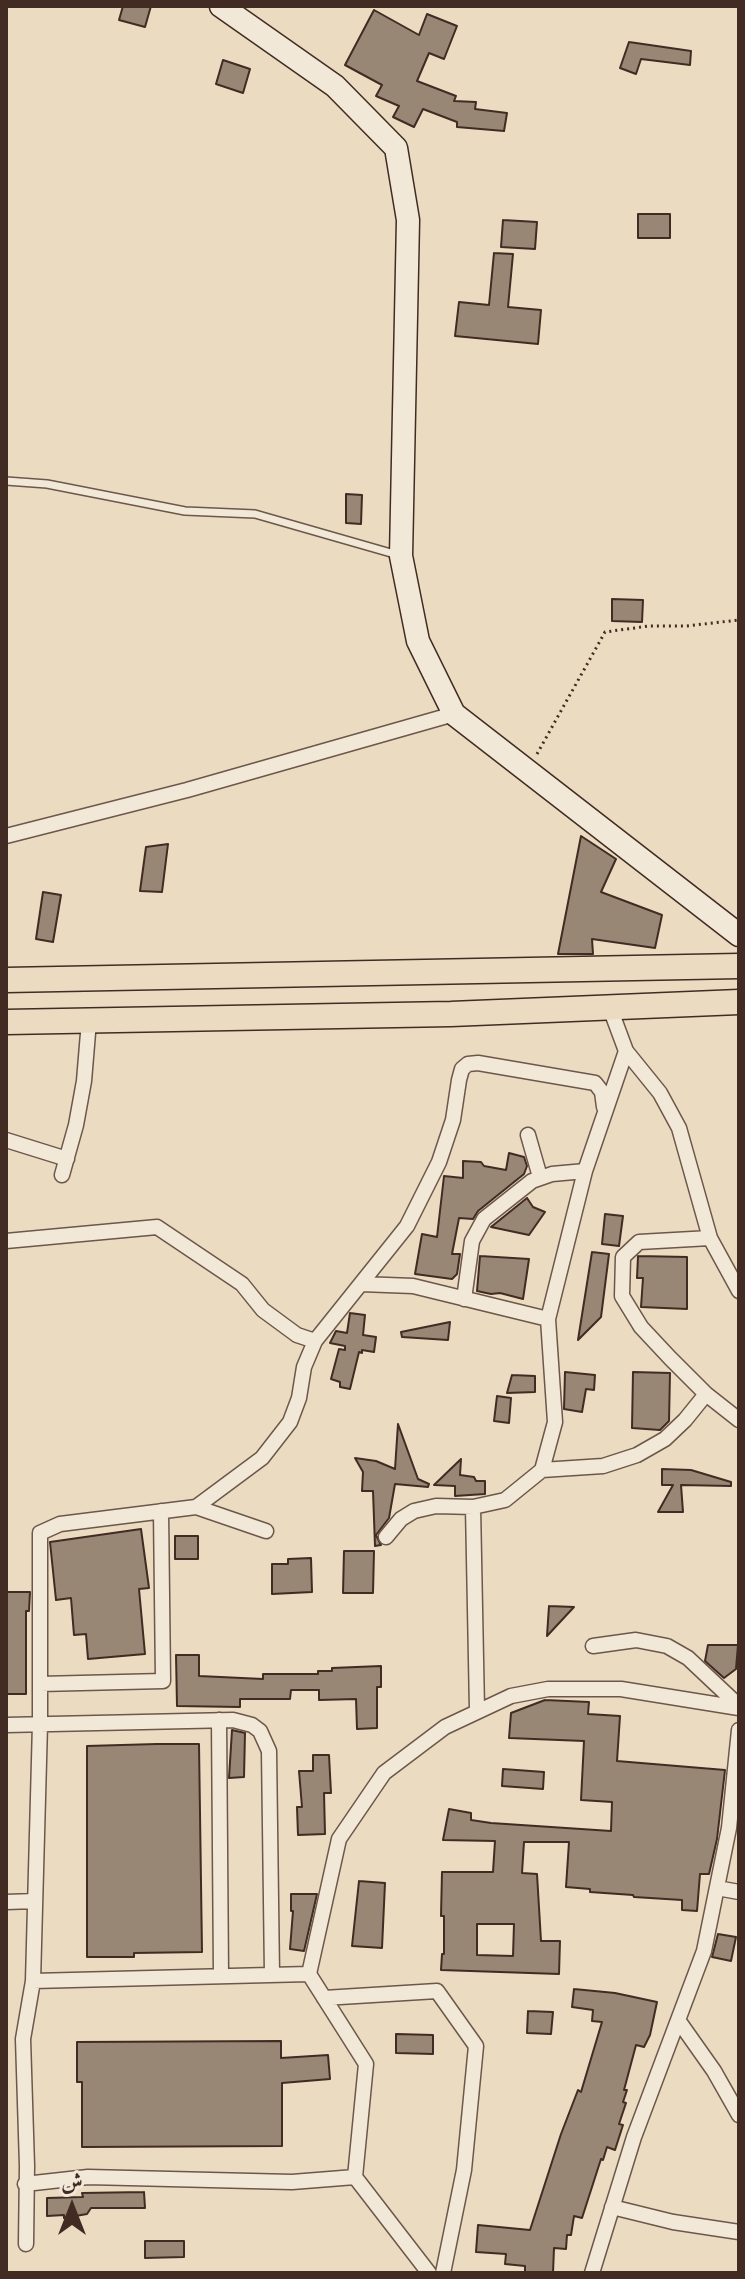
<!DOCTYPE html>
<html>
<head>
<meta charset="utf-8">
<style>
	body { margin:0 }
	#map { position:relative; width:745px; height:2279px; overflow:hidden; background:#eadbc1; font-family:"IM FELL DW Pica",Amiri,serif }
	canvas { display:block }
	.frame { position:absolute; inset:0; border:8px solid #422b23; pointer-events:none }
	.north { position:absolute; left:32px; top:2167px; width:80px; height:80px; -webkit-text-stroke:6px #f1e8d7; paint-order:stroke; rotate:0deg; font-size:22px; font-weight:700; line-height:32px; text-align:center; color:#422b23 }
	.north::after { content:''; display:block; margin:auto; width:28px; height:36px; background:#422b23; clip-path:polygon(50% 0,100% 100%,50% 72%,0 100%) }
</style>
</head>
<body>
<div id="map">
<canvas width="745" height="2279"></canvas>
<div class="frame"></div>
<div class="north">ش</div>
</div>
<script>
const g = document.querySelector('canvas').getContext('2d');
g.lineJoin = 'round';
function fill(path, color) { g.fillStyle = color; g.fill(path, 'evenodd'); }
const shape = rows => new Path2D(rows.map(r => 'M' + r).join(''));
function stroke(path, color, width, dash) { g.strokeStyle = color; g.lineWidth = width; g.lineCap = dash ? 'butt' : 'round'; g.setLineDash(dash || []); g.stroke(path); }
const building = shape([
	[123,6,151,6,145,27,119,20,123,6],
	[374,10,419,35,427,14,457,26,444,59,429,53,417,81,456,96,454,101,476,102,475,109,507,113,504,131,457,127,457,122,423,109,414,127,393,117,399,106,376,96,382,85,345,65,374,10],
	[629,42,691,51,690,65,641,59,636,74,620,68,629,42],
	[223,60,250,69,243,93,216,84,223,60],
	[638,214,670,214,670,238,638,238,638,214],
	[503,220,537,222,535,249,501,247,503,220],
	[494,253,513,254,508,307,541,310,538,344,455,336,459,302,489,305,494,253],
	[346,494,362,495,361,524,346,523,346,494],
	[612,599,643,600,642,622,612,621,612,599],
	[581,836,616,859,601,892,662,915,655,948,592,939,593,954,558,954,581,836],
	[168,844,162,892,140,891,146,847,168,844],
	[43,892,61,895,53,942,36,939,43,892],
	[509,1153,524,1157,527,1166,524,1174,478,1211,473,1219,459,1218,452,1254,460,1254,457,1274,452,1279,415,1274,422,1234,437,1237,444,1176,463,1178,463,1161,481,1162,484,1166,506,1170,509,1153],
	[527,1198,533,1207,545,1212,529,1235,491,1227,527,1198],
	[605,1214,623,1216,619,1246,602,1244,605,1214],
	[592,1252,609,1254,601,1317,578,1340,592,1252],
	[480,1256,529,1259,523,1299,500,1293,491,1294,477,1291,480,1256],
	[638,1256,687,1257,687,1309,641,1307,643,1278,637,1278,638,1256],
	[350,1313,365,1315,363,1335,376,1337,374,1352,362,1350,362,1353,359,1352,350,1389,340,1387,340,1382,331,1379,339,1349,345,1350,345,1346,330,1343,336,1331,347,1333,350,1313],
	[450,1322,448,1340,402,1337,401,1332,450,1322],
	[565,1372,595,1375,594,1390,586,1389,582,1412,564,1409,565,1372],
	[633,1372,670,1373,669,1421,660,1430,632,1428,633,1372],
	[512,1375,535,1376,535,1392,507,1393,512,1375],
	[497,1396,511,1398,509,1423,494,1421,497,1396],
	[398,1424,418,1479,429,1484,428,1487,395,1484,389,1518,376,1535,381,1545,375,1546,373,1491,362,1491,363,1472,355,1458,376,1461,395,1469,398,1424],
	[461,1459,460,1475,474,1477,476,1481,485,1481,485,1494,455,1496,455,1486,434,1485,461,1459],
	[662,1469,691,1470,731,1482,731,1486,681,1485,683,1512,658,1512,673,1485,662,1485,662,1469],
	[141,1529,149,1588,139,1589,145,1654,88,1659,86,1634,74,1635,71,1598,56,1600,50,1542,141,1529],
	[175,1536,198,1536,198,1559,175,1559,175,1536],
	[344,1551,374,1551,373,1593,343,1593,344,1551],
	[311,1558,312,1592,272,1594,272,1564,288,1564,288,1559,311,1558],
	[6,1592,30,1592,29,1611,26,1611,26,1694,6,1694,6,1592],
	[549,1606,574,1607,547,1636,549,1606],
	[708,1645,738,1645,736,1669,724,1678,705,1661,708,1645],
	[176,1655,199,1655,199,1676,263,1679,263,1674,318,1674,318,1671,332,1671,332,1668,381,1666,381,1687,377,1687,377,1728,357,1729,356,1699,319,1700,319,1690,291,1690,290,1699,240,1699,240,1707,177,1706,176,1655],
	[545,1700,589,1702,588,1714,620,1716,617,1761,725,1770,717,1839,709,1874,700,1874,697,1911,682,1910,682,1900,634,1897,633,1895,590,1892,590,1889,566,1887,569,1842,524,1842,522,1873,537,1874,541,1941,560,1941,559,1974,441,1970,442,1954,444,1954,444,1916,441,1916,442,1872,493,1872,495,1841,443,1840,449,1809,471,1813,471,1820,491,1823,611,1831,612,1802,581,1800,584,1741,509,1738,511,1713,545,1700],
	[477,1924,514,1924,513,1956,477,1955,477,1924],
	[232,1730,245,1733,244,1777,229,1778,232,1730],
	[157,1744,199,1744,202,1952,134,1953,134,1957,87,1957,87,1746,157,1744],
	[313,1755,329,1755,331,1793,324,1793,325,1834,298,1835,297,1807,302,1807,299,1771,313,1771,313,1755],
	[503,1769,544,1772,543,1789,502,1786,503,1769],
	[359,1881,385,1883,382,1948,352,1946,359,1881],
	[291,1894,317,1894,304,1951,290,1949,293,1911,291,1911,291,1894],
	[718,1934,736,1937,731,1961,712,1957,718,1934],
	[574,1989,615,1993,657,2002,650,2035,644,2047,636,2045,624,2090,627,2090,623,2102,626,2103,619,2124,623,2125,615,2150,607,2147,603,2160,601,2159,582,2218,574,2216,571,2235,567,2235,566,2249,554,2248,553,2273,525,2273,525,2266,505,2264,506,2254,476,2252,478,2225,530,2230,561,2134,578,2090,581,2092,602,2022,592,2021,593,2010,572,2007,574,1989],
	[528,2011,553,2012,551,2034,527,2033,528,2011],
	[396,2034,433,2035,433,2054,396,2053,396,2034],
	[281,2041,281,2058,328,2055,330,2079,282,2083,282,2146,82,2147,82,2082,77,2082,77,2042,281,2041],
	[144,2192,145,2208,91,2208,87,2214,64,2218,64,2215,47,2216,47,2198,83,2197,82,2193,144,2192],
	[145,2241,184,2241,184,2257,145,2258,145,2241]
]);
const path = shape([
	[537,754,605,632,649,626,686,626,739,620]
]);
const lane = shape([
	[6,481,47,484,185,511,255,514,398,555]
]);
const street = shape([
	[6,836,187,790,454,714],
	[610,1008,626,1051,660,1093,679,1128,710,1238,739,1291],
	[528,1135,540,1177],
	[6,1140,67,1159],
	[62,1175,76,1125,84,1081,89,1021],
	[710,1238,639,1242,623,1257,622,1296,641,1327,670,1358,706,1394,739,1420],
	[6,1241,157,1227,242,1284,263,1310,297,1335,315,1341,304,1367,299,1398,290,1422,262,1458,196,1507,60,1524,40,1533,40,1724,33,1981,23,2039,27,2166,26,2244],
	[361,1284,413,1286,548,1319],
	[464,1299,472,1241,484,1219,532,1181,552,1174,585,1171],
	[315,1341,407,1226,439,1162,453,1120,459,1080,462,1069,468,1064,478,1063,595,1083,602,1092,604,1107],
	[542,1470,603,1466,637,1455,665,1439,685,1420,706,1394],
	[196,1507,266,1531],
	[473,1507,477,1710],
	[386,1537,401,1519,414,1511,436,1506,473,1507,505,1500,542,1470,555,1422,548,1319,585,1171,626,1051],
	[593,1646,636,1640,667,1646,688,1658,739,1706],
	[40,1684,163,1681,161,1511],
	[219,1720,221,1976],
	[6,1725,233,1720,252,1725,260,1731,269,1751,272,1975],
	[717,1888,739,1892],
	[6,1902,35,1901],
	[33,1981,309,1974],
	[324,1998,437,1991,476,2046,464,2170,443,2273],
	[678,2020,714,2071,739,2115],
	[25,2184,88,2177,292,2182,355,2177],
	[612,2207,673,2222,739,2232],
	[429,2273,355,2177,366,2064,309,1974,339,1839,384,1773,445,1727,511,1696,548,1689,621,1689,739,1708],
	[592,2273,634,2137,704,1951,729,1828,739,1730]
]);
const secondary = shape([
	[221,6,335,86,396,148,408,220,401,556,418,641,454,714,739,935]
]);
const primary = shape([
	[6,980,739,966],
	[6,1022,451,1014,739,1002]
]);
fill(building, '#998775');
stroke(building, '#422b23', 2);
stroke(lane, '#6c574a', 10);
stroke(street, '#6c574a', 17);
stroke(secondary, '#422b23', 25);
stroke(primary, '#422b23', 27);
stroke(path, '#422b23', 3, [2, 4]);
stroke(lane, '#f1e8d7', 7);
stroke(street, '#f1e8d7', 14);
stroke(secondary, '#f1e8d7', 22);
stroke(primary, '#eadbc1', 24);
</script>
</body>
</html>
